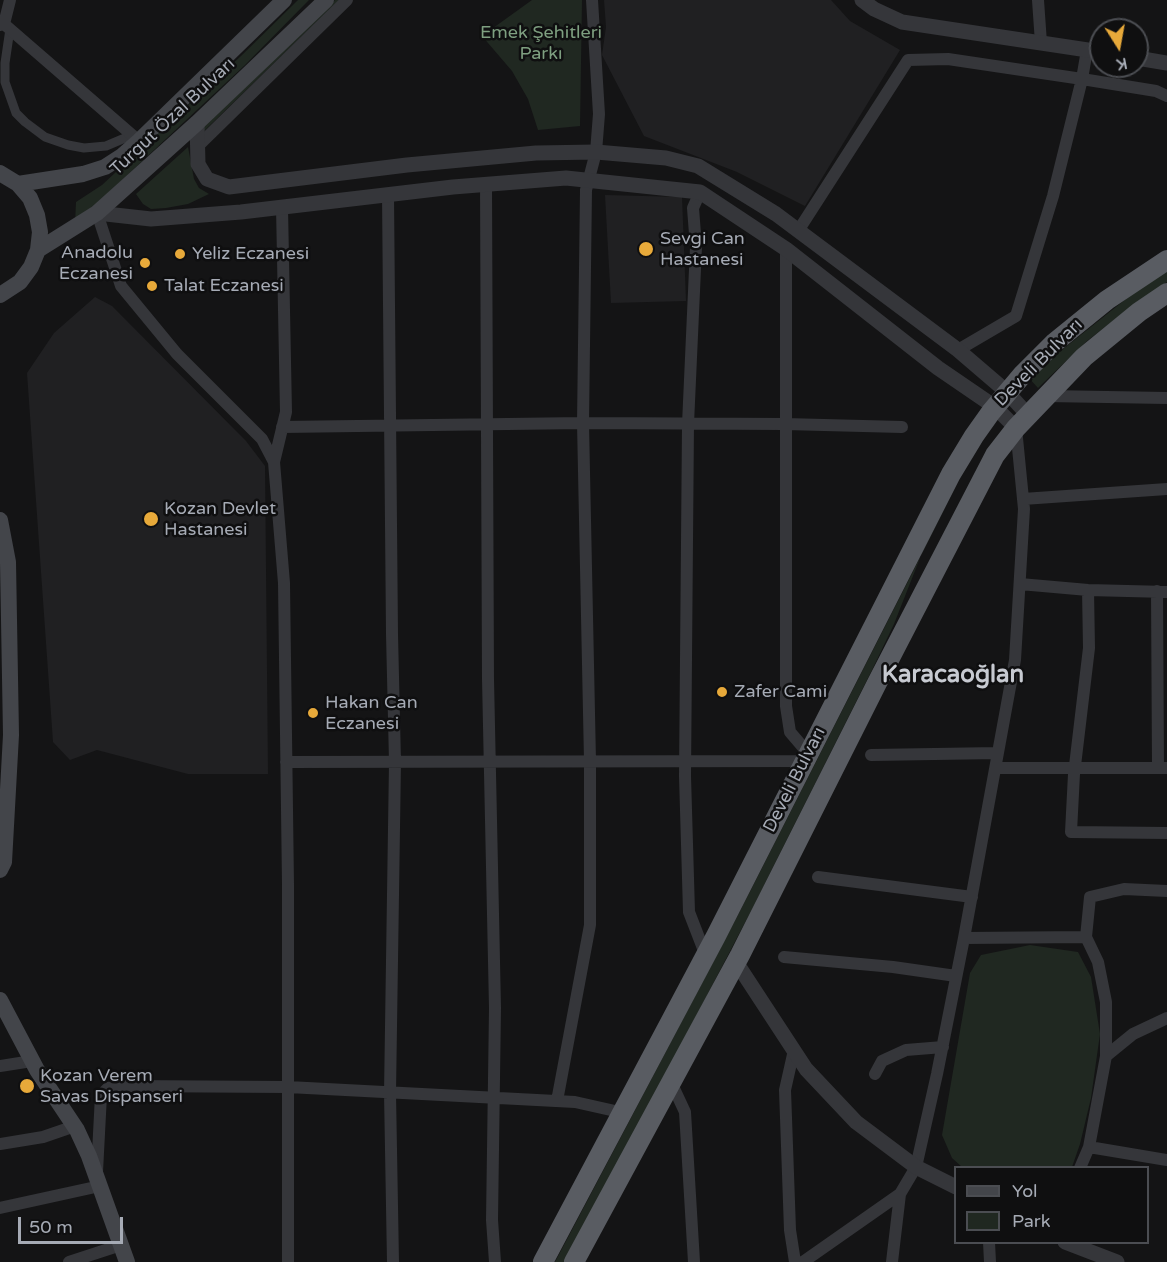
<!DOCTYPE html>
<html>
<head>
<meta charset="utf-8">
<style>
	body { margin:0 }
	#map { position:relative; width:1167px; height:1262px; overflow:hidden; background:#141415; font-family:"Varela Round",sans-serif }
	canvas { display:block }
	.legend { position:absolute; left:954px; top:1166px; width:195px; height:78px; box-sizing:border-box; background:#0f0f10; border:2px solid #4b4d52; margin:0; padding:8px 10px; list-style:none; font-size:18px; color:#a6abb5 }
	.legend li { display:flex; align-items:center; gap:12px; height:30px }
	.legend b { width:30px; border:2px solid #4b4d52 }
	.north { position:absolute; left:1089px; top:18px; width:60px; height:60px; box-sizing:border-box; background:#0f0f10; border:2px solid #4b4d52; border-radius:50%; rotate:169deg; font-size:16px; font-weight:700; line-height:24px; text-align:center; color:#a6abb5 }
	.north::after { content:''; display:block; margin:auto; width:21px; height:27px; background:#e7a93a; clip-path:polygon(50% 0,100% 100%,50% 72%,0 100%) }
	.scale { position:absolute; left:18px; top:1217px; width:105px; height:27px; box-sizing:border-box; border:3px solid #a6abb5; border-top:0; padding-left:8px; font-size:18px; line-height:21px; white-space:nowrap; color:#a6abb5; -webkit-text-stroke:4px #0f0f10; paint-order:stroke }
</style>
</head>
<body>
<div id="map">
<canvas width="1167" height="1262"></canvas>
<ul class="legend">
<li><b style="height:8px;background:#43454a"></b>Yol</li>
<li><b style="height:16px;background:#202821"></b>Park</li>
</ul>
<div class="north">K</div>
<div class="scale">50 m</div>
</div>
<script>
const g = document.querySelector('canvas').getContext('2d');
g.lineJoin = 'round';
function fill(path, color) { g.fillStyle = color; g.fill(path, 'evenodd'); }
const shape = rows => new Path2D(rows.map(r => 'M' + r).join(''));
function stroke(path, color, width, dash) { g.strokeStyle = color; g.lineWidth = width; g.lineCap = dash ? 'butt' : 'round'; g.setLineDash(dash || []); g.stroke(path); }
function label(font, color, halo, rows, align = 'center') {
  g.font = font + ' "Varela Round",sans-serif'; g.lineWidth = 5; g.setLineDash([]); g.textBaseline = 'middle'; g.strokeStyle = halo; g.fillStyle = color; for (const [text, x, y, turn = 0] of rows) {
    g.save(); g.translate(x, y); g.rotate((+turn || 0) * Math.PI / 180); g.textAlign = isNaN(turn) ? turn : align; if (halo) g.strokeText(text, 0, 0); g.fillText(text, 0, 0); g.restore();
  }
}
const built = shape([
	[604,0,831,0,850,21,900,50,805,206,737,172,644,136,602,55,606,27],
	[605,195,682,197,686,301,611,303],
	[95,297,112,306,246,441,265,466,268,774,188,774,97,750,70,760,53,742,27,373,54,333]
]);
const green = shape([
	[298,0,309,0,245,65,75,224,76,202,102,185,241,56],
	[335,0,339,0,200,135,200,131],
	[532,0,582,0,580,126,538,130,528,99,512,71,482,36],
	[188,147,194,179,199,188,209,194,188,204,166,208,151,209,143,204,136,194],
	[1167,270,1167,282,1137,302,1087,341,1038,388,1028,377,1131,295],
	[954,491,922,553,894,624,872,670,751,911,635,1133,565,1262,555,1262,739,913],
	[1030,945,1078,952,1091,977,1100,1034,1091,1098,1080,1144,1072,1167,962,1167,952,1158,942,1135,970,973,981,955]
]);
const pedestrian = shape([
	[10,29,5,63,5,82,16,113,25,122,45,137,68,145,84,148,106,146,132,135]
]);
const minor = shape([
	[1038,0,1041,43],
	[4,24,139,141],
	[0,25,4,24,10,0],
	[198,146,347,0],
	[486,184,488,679,495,1008,492,1220,495,1262],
	[700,192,693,208,696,247,688,424,685,776,689,912,706,956],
	[388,195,392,634,395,762,390,1093,393,1262],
	[97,213,121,286,177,354,262,439,274,462,284,583,288,885,288,1262],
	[798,231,908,60,948,59,1082,79,1156,91,1167,96],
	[786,249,786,706,790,732,808,753],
	[958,350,1016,316,1053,196,1082,79,1087,50],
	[1046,396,1167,398],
	[282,427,583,423,785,424,902,427],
	[274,462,286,412,282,207],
	[1023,499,1167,489],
	[1020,584,1088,590,1167,592],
	[1088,590,1089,648,1074,774,1071,832,1167,833],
	[1157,591,1158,768],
	[871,755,998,753],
	[286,762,805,761],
	[996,768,1167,768],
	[818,877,972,897],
	[964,938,1086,937],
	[784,957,893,967,956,976],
	[794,1050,785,1090,790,1230,795,1262],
	[1106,1056,1133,1034,1167,1018],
	[0,1066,32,1061],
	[875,1074,882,1061,906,1050,943,1047],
	[671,1082,685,1112,694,1262],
	[557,1101,590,925,590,761,583,423,586,190,596,152,599,114,592,0],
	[0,1144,43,1137,75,1126],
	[1089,1147,1167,1160],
	[1080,1168,1089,1147,1106,1056,1106,1002,1098,962,1086,937,1090,897,1124,889,1167,891],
	[97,1172,101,1095,108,1088,123,1086,288,1087,575,1102,624,1113],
	[0,1208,100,1186],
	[989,1242,990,1262],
	[69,1262,121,1245],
	[803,1262,900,1194,916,1167,937,1074,964,938,1015,660,1024,509,1016,428],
	[892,1262,900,1194]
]);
const tertiary = shape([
	[862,0,874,9,902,22,1101,52],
	[1137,58,1167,63],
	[197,123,198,164,207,179,229,187,407,165,536,153,596,152,666,158,698,166,776,214,958,350,1007,392,1028,415],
	[97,213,151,219,241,212,453,187,566,178,700,192,786,249,938,368,995,407,1016,428],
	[736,962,806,1069,856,1122,916,1167,956,1187],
	[1065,1242,1117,1262]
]);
const secondary = shape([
	[0,173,18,184,30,198,37,215,40,232,38,250,31,267,20,282,0,295],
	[18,184,83,174,105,167,122,156,139,141,284,0],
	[38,250,97,213,197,123,326,0],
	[0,520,8,562,11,735,4,862,0,870],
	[0,1000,37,1070,77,1130,89,1156,127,1262]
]);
const trunk = shape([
	[543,1262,716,936,951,474,974,436,991,412,1023,374,1054,343,1107,300,1167,260],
	[574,1262,740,955,877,683,995,455,1016,428,1084,357,1139,312,1167,293]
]);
const markers = [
	[646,249,8,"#e7a93a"],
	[180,254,6,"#e7a93a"],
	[145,263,6,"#e7a93a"],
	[152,286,6,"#e7a93a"],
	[151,519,8,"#e7a93a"],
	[722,692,6,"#e7a93a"],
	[313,713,6,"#e7a93a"],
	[27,1086,8,"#e7a93a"]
];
const parkNames = [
	["Emek Şehitleri",541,33],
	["Parkı",541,54]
];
const streetNames = [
	["Turgut Özal Bulvarı",173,117,-43],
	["Develi Bulvarı",1039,363,-45],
	["Develi Bulvarı",795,780,-63]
];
const poiNames = [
	["Sevgi Can",660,239],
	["Hastanesi",660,260],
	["Anadolu",133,253,"right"],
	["Eczanesi",133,274,"right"],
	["Yeliz Eczanesi",192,254],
	["Talat Eczanesi",164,286],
	["Kozan Devlet",164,509],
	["Hastanesi",164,530],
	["Zafer Cami",734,692],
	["Hakan Can",325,703],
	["Eczanesi",325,724],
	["Kozan Verem",40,1076],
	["Savas Dispanseri",40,1097]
];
const districtNames = [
	["Karacaoğlan",953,676]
];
fill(built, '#202022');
fill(green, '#202821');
stroke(pedestrian, '#35363a', 9);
stroke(minor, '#35363a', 12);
stroke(tertiary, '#35363a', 15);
stroke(secondary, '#43454a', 16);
stroke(trunk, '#595c62', 20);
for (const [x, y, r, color] of markers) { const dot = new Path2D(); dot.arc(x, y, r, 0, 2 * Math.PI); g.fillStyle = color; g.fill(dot); stroke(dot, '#0f0f10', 2); }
label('18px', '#7e9f80', '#0f0f10', parkNames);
label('18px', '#a6abb5', '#0f0f10', streetNames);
label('18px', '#a6abb5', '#0f0f10', poiNames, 'left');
label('bold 24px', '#c7cad1', '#0f0f10', districtNames);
</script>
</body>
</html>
